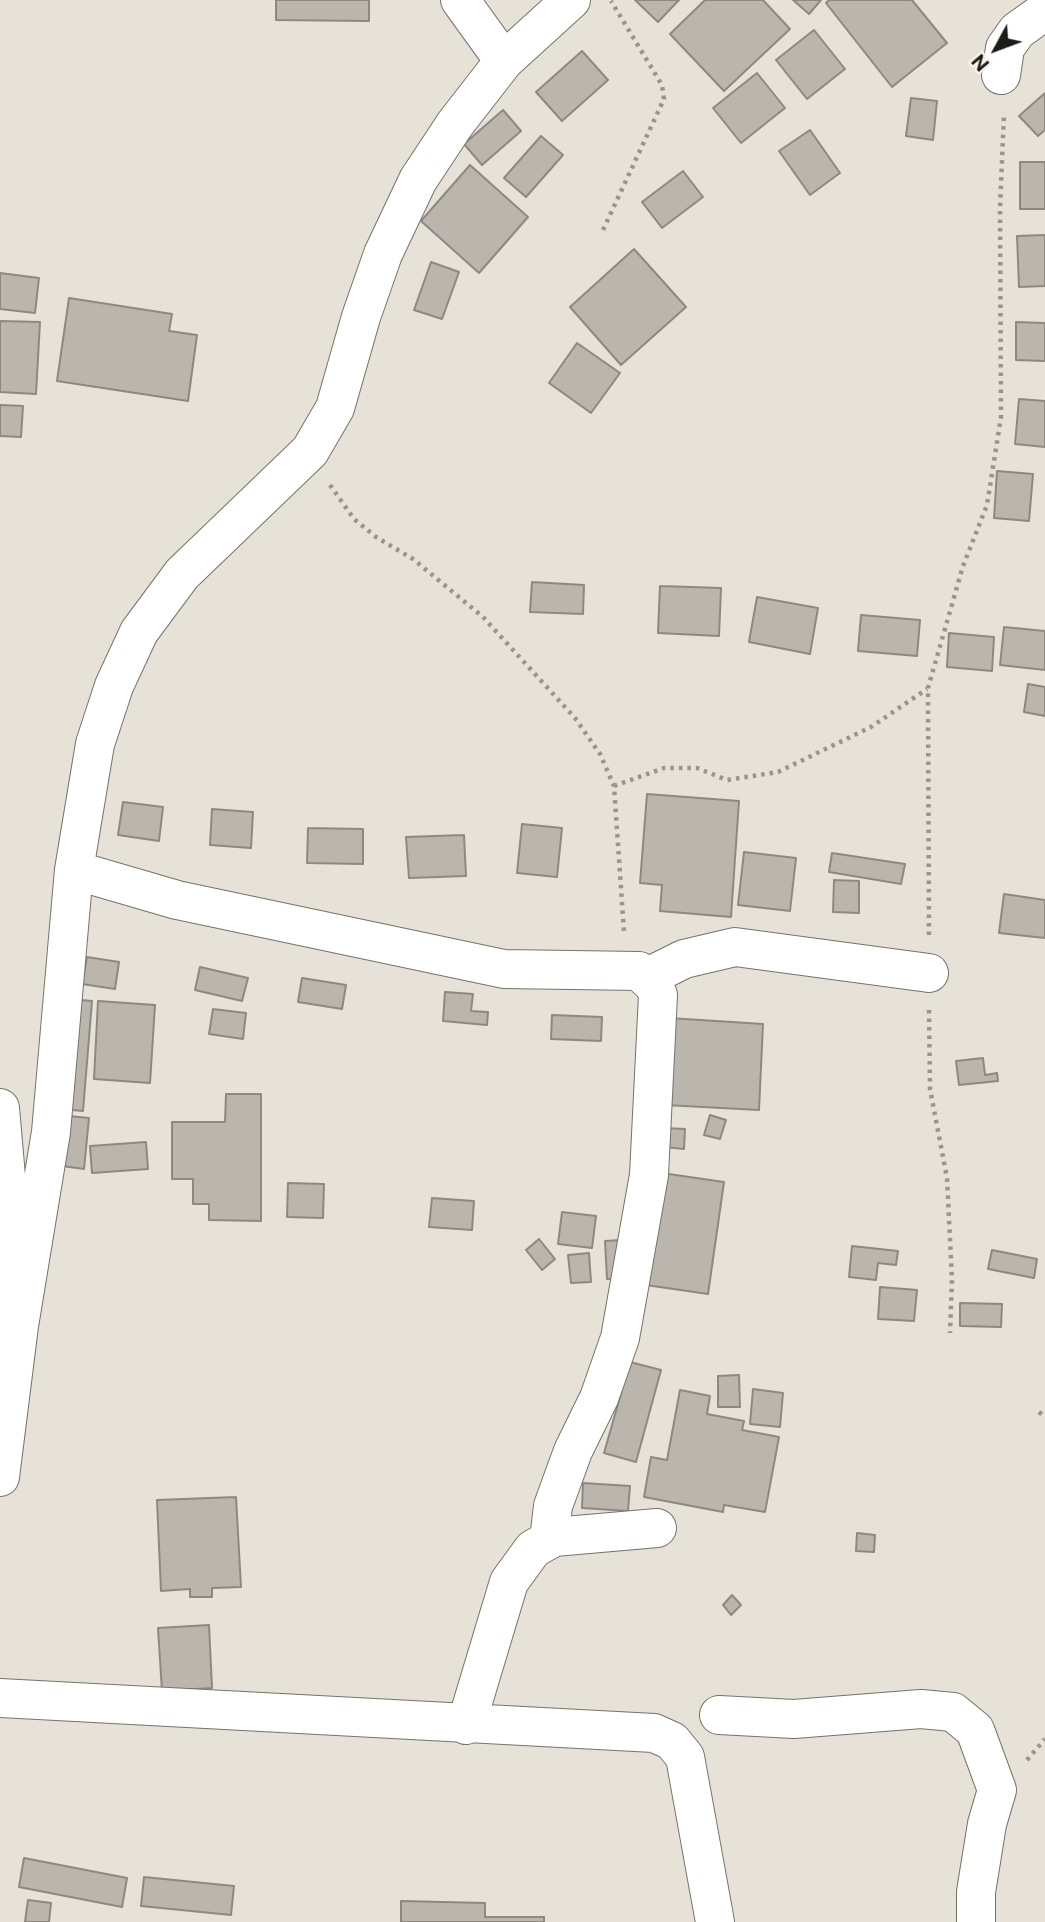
<!DOCTYPE html>
<html>
<head>
<meta charset="utf-8">
<style>
	body { margin:0 }
	#map { position:relative; width:1045px; height:1922px; overflow:hidden; background:#e7e2d8; font-family:"Public Sans",sans-serif }
	canvas { display:block }
	.north { position:absolute; left:961px; top:14px; width:70px; height:70px; -webkit-text-stroke:5px #f5efe5; paint-order:stroke; rotate:229deg; font-size:19px; font-weight:700; line-height:28px; text-align:center; color:#1d1b18 }
	.north::after { content:''; display:block; margin:auto; width:24px; height:32px; background:#1d1b18; clip-path:polygon(50% 0,100% 100%,50% 72%,0 100%) }
</style>
</head>
<body>
<div id="map">
<canvas width="1045" height="1922"></canvas>
<div class="north">N</div>
</div>
<script>
const g = document.querySelector('canvas').getContext('2d');
g.lineJoin = 'round';
function fill(path, color) { g.fillStyle = color; g.fill(path, 'evenodd'); }
const shape = rows => new Path2D(rows.map(r => 'M' + r).join(''));
function stroke(path, color, width, dash) { g.strokeStyle = color; g.lineWidth = width; g.lineCap = dash ? 'butt' : 'round'; g.setLineDash(dash || []); g.stroke(path); }
const building = shape([
	[276,0,369,0,369,21,276,20,276,0],
	[635,0,679,0,658,22,635,0],
	[743,0,763,0,790,29,724,91,670,34,705,0,743,0],
	[793,0,821,0,809,14,793,0],
	[829,0,912,0,947,43,892,87,826,3,829,0],
	[814,30,845,69,807,99,776,60,814,30],
	[582,51,608,80,562,121,536,92,582,51],
	[757,73,785,108,741,143,713,108,757,73],
	[1045,93,1045,130,1038,136,1019,116,1045,93],
	[911,98,937,101,933,140,906,136,911,98],
	[503,110,521,131,482,165,464,144,503,110],
	[810,130,840,173,810,195,779,151,810,130],
	[541,136,563,155,526,197,504,178,541,136],
	[1020,162,1045,162,1045,209,1020,209,1020,162],
	[470,165,528,217,479,273,421,221,470,165],
	[683,171,703,197,662,228,642,202,683,171],
	[1045,235,1045,286,1019,287,1017,236,1045,235],
	[634,249,686,307,621,365,570,307,634,249],
	[431,262,459,272,442,319,414,310,431,262],
	[0,273,39,278,35,313,0,309,0,273],
	[69,298,172,314,169,331,197,335,188,401,57,381,69,298],
	[0,321,40,322,36,394,0,392,0,321],
	[1016,322,1045,323,1045,361,1016,360,1016,322],
	[577,343,620,373,591,413,549,383,577,343],
	[1019,399,1045,401,1045,447,1015,444,1019,399],
	[0,405,23,406,21,437,0,436,0,405],
	[997,471,1033,474,1029,521,994,518,997,471],
	[532,582,584,585,583,614,530,612,532,582],
	[660,586,721,588,719,636,658,633,660,586],
	[757,597,818,608,810,654,749,642,757,597],
	[861,615,920,620,917,656,858,651,861,615],
	[1004,627,1045,631,1045,670,1000,665,1004,627],
	[949,633,994,637,992,671,947,667,949,633],
	[1028,684,1045,687,1045,716,1024,712,1028,684],
	[647,794,739,801,731,917,660,911,662,885,640,883,647,794],
	[123,802,163,807,159,841,118,835,123,802],
	[212,809,253,812,251,848,210,845,212,809],
	[522,824,562,828,557,877,517,873,522,824],
	[308,828,363,829,363,864,307,863,308,828],
	[464,835,466,876,409,878,406,837,464,835],
	[744,852,796,858,790,911,738,905,744,852],
	[832,853,905,864,901,884,829,872,832,853],
	[834,880,859,881,859,913,833,912,834,880],
	[1004,894,1045,900,1045,938,999,933,1004,894],
	[87,957,119,962,115,989,82,984,87,957],
	[200,967,248,978,242,1001,195,990,200,967],
	[302,978,346,985,342,1009,298,1002,302,978],
	[445,992,473,994,471,1011,488,1012,487,1025,443,1021,445,992],
	[71,999,92,1001,83,1111,62,1109,71,999],
	[98,1001,155,1005,150,1083,94,1079,98,1001],
	[213,1009,246,1013,243,1039,209,1034,213,1009],
	[552,1015,602,1017,601,1041,551,1039,552,1015],
	[669,1018,763,1024,759,1110,665,1105,669,1018],
	[983,1058,985,1075,997,1073,998,1081,959,1085,956,1061,983,1058],
	[226,1094,261,1094,261,1221,209,1220,209,1204,193,1204,193,1179,172,1179,172,1122,225,1122,226,1094],
	[59,1115,89,1118,84,1169,55,1165,59,1115],
	[710,1115,726,1120,720,1139,704,1135,710,1115],
	[665,1128,685,1129,684,1149,664,1147,665,1128],
	[146,1142,148,1169,92,1173,90,1146,146,1142],
	[655,1172,724,1182,708,1294,639,1284,655,1172],
	[288,1183,324,1184,323,1218,287,1217,288,1183],
	[432,1198,474,1201,472,1230,429,1227,432,1198],
	[562,1212,596,1216,592,1248,558,1244,562,1212],
	[539,1239,555,1259,542,1270,526,1250,539,1239],
	[620,1240,622,1278,607,1279,605,1241,620,1240],
	[852,1246,898,1251,896,1265,878,1263,876,1280,849,1277,852,1246],
	[992,1250,1037,1259,1034,1278,988,1269,992,1250],
	[589,1253,591,1282,571,1283,568,1255,589,1253],
	[880,1287,917,1290,914,1321,878,1319,880,1287],
	[960,1303,1002,1304,1001,1327,960,1326,960,1303],
	[630,1362,661,1370,636,1462,604,1453,630,1362],
	[739,1375,740,1407,718,1407,718,1376,739,1375],
	[753,1389,783,1393,780,1427,750,1424,753,1389],
	[680,1390,710,1396,707,1414,744,1421,742,1430,779,1437,765,1512,724,1505,723,1512,644,1497,651,1457,667,1460,680,1390],
	[583,1483,630,1486,628,1511,582,1508,583,1483],
	[236,1497,241,1587,212,1588,212,1597,190,1597,190,1589,161,1591,157,1500,236,1497],
	[857,1533,875,1535,874,1552,856,1551,857,1533],
	[732,1595,741,1605,731,1615,723,1605,732,1595],
	[209,1625,212,1688,162,1691,158,1628,209,1625],
	[24,1858,127,1878,122,1907,19,1887,24,1858],
	[144,1877,234,1886,231,1915,141,1906,144,1877],
	[28,1900,51,1903,49,1922,25,1922,28,1900],
	[401,1901,485,1903,485,1917,544,1917,544,1922,401,1922,401,1901]
]);
const path = shape([
	[603,230,664,99,662,85,611,1],
	[330,485,354,519,376,537,413,559,483,617,575,718,600,754,614,786,624,932],
	[614,786,664,768,697,768,727,780,778,772,871,727,927,689],
	[929,935,928,688,963,566,987,505,1001,417,1000,208,1004,114],
	[929,1010,930,1089,947,1178,952,1280,950,1333],
	[1039,1412,1045,1417],
	[1027,1760,1045,1739]
]);
const minor = shape([
	[460,0,504,61],
	[1001,75,1005,48,1017,31,1045,11],
	[74,870,177,900,504,969,639,971,654,985,658,995,649,1175,620,1338,599,1398,573,1451,553,1506,549,1540],
	[648,977,684,959,735,947,929,973],
	[0,1108,19,1326,0,1477],
	[19,1326,51,1132,74,870,95,744,114,686,139,632,182,574,310,451,335,408,361,317,383,254,418,180,455,124,504,61,571,0],
	[0,1698,654,1733,672,1741,685,1757,715,1922],
	[719,1715,794,1719,921,1709,953,1712,975,1730,997,1790,987,1824,976,1892,976,1922],
	[466,1725,509,1582,533,1549,554,1537,657,1528]
]);
fill(building, '#bbb6ad');
stroke(building, '#8e8980', 2);
stroke(minor, '#777269', 40);
stroke(path, '#99958e', 4.5, [3.5, 5]);
stroke(minor, '#fff', 38);
</script>
</body>
</html>
